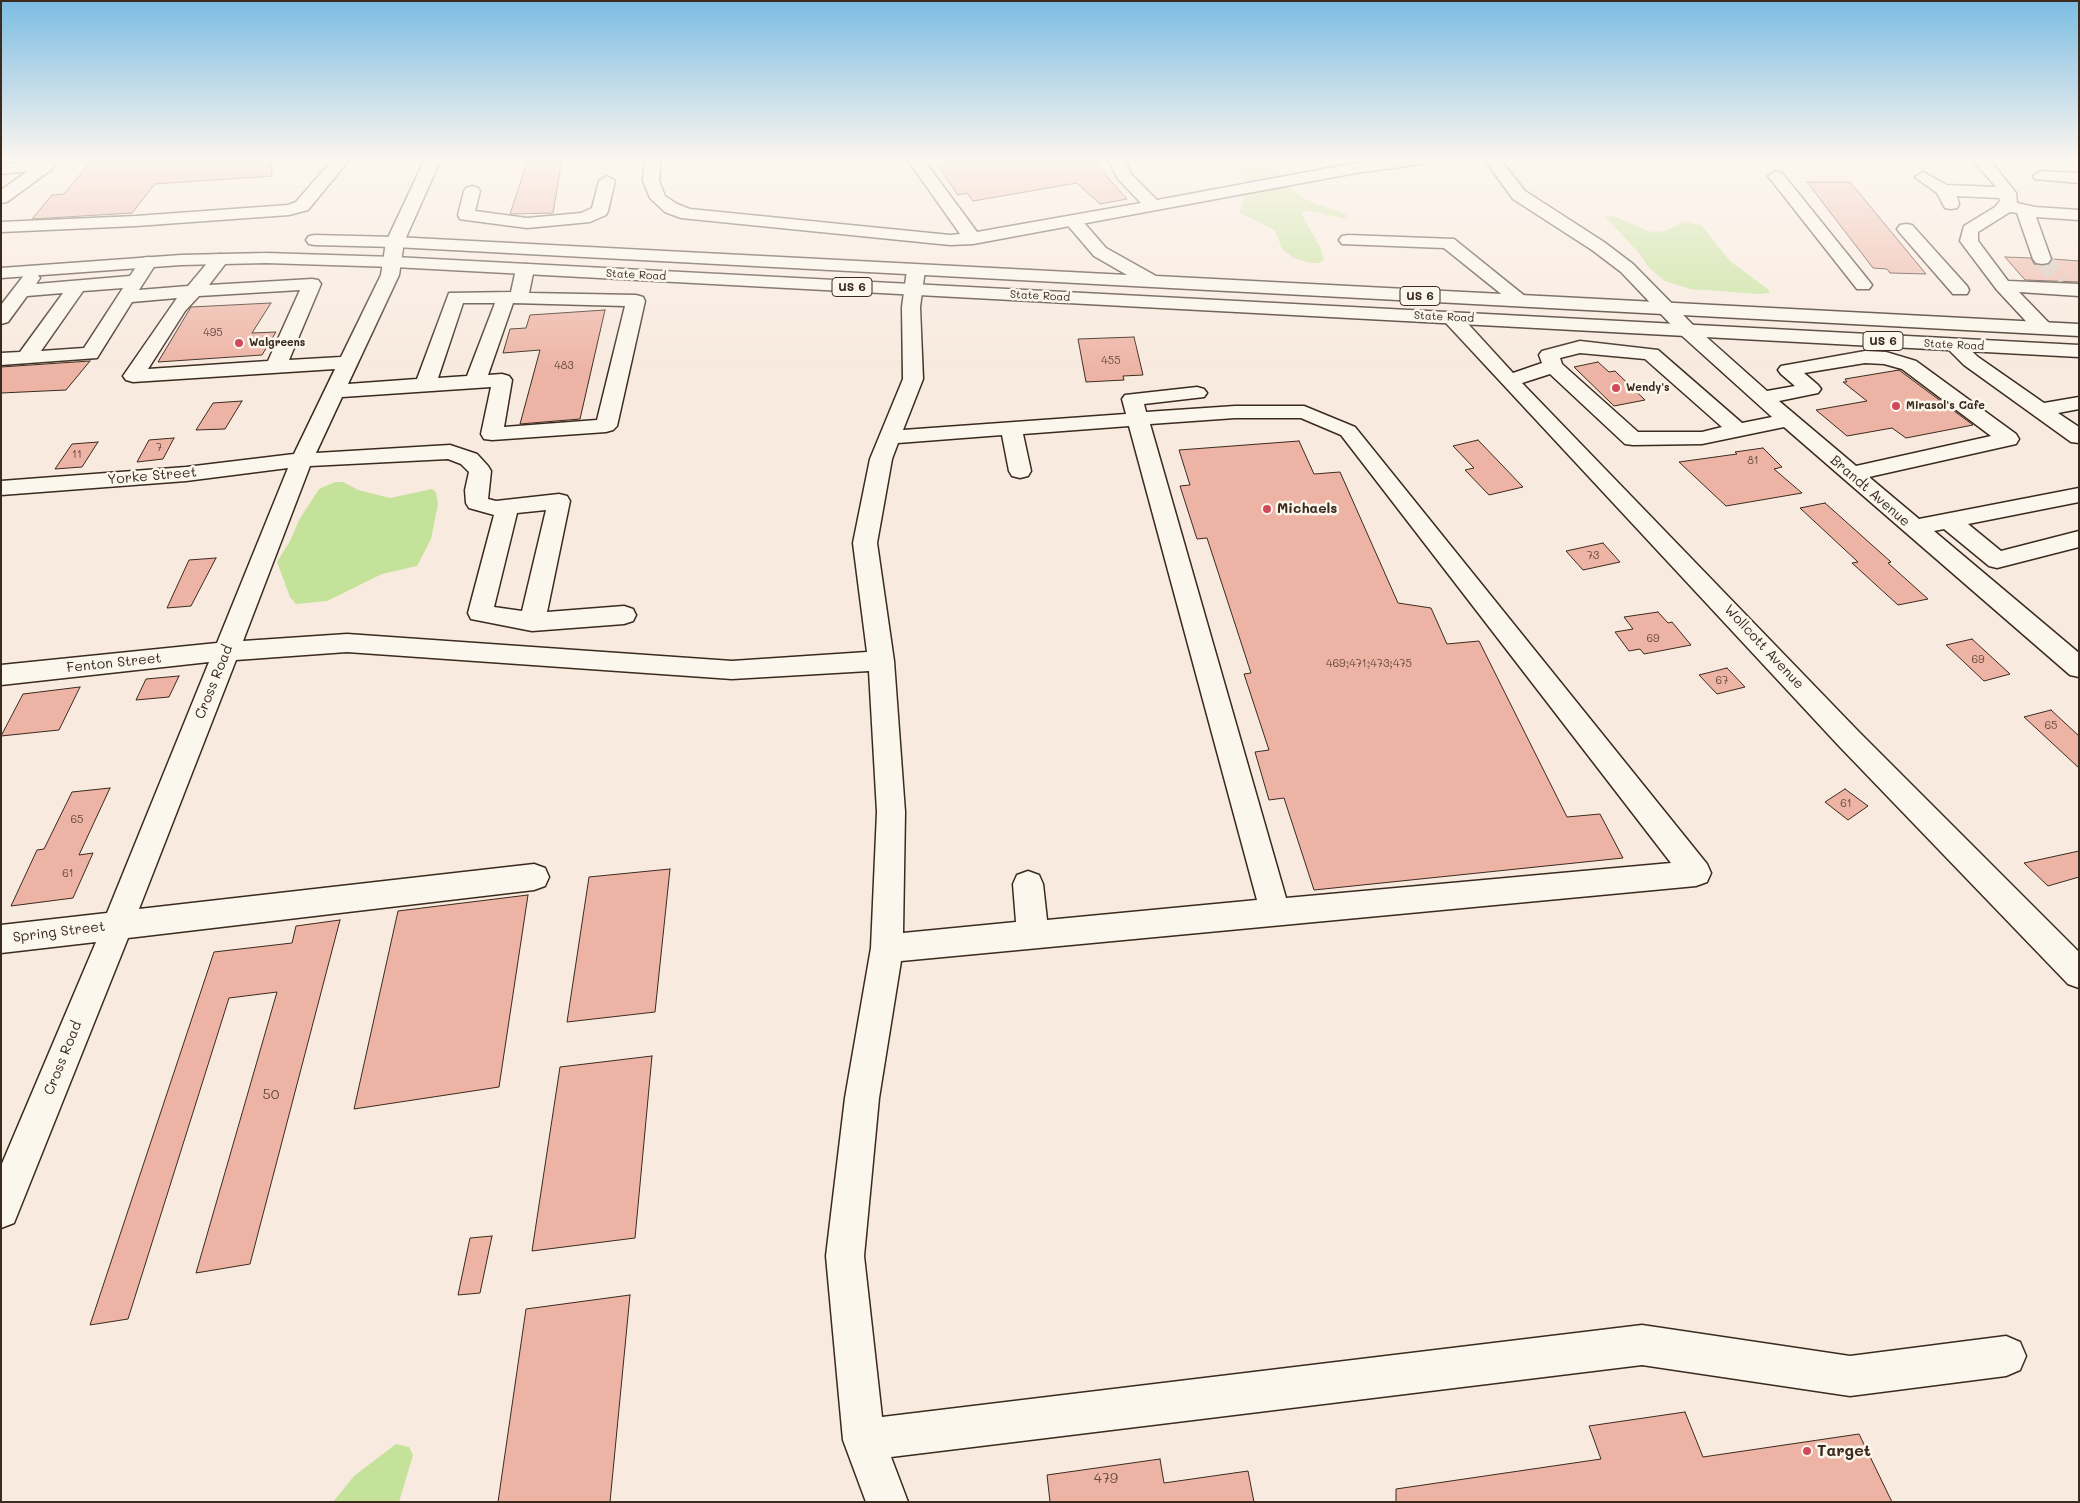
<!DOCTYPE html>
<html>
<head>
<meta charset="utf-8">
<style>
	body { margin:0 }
	#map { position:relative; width:2080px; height:1503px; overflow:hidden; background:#f8eade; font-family:Mali,sans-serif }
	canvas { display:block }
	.frame { position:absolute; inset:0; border:2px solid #3b2a1e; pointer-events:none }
</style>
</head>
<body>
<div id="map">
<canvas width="2080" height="1503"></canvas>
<div class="frame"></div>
</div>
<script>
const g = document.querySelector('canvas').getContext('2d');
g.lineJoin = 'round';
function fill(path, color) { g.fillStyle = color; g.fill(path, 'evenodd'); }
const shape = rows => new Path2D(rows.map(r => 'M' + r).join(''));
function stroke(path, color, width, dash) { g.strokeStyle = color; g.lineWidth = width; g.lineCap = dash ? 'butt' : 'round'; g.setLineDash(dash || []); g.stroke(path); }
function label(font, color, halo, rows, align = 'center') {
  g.font = font + ' Mali,sans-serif'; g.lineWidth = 5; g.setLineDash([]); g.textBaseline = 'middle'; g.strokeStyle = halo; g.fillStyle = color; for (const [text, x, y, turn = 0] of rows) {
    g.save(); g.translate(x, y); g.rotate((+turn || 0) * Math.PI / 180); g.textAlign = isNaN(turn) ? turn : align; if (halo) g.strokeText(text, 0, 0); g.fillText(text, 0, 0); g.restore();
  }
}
const green = shape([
	[1230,159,1264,159,1292,190,1307,200,1345,214,1348,220,1315,212,1304,211,1301,213,1320,247,1324,260,1319,263,1309,263,1292,257,1282,249,1275,230,1240,213,1246,188,1244,180],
	[1604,216,1616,217,1651,232,1666,231,1684,222,1701,225,1730,261,1769,290,1769,293,1759,294,1690,289,1665,281,1650,269,1638,252],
	[335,482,343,482,358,490,390,498,432,489,436,492,438,504,431,539,417,566,382,574,327,601,296,604,290,597,277,562,290,541,299,520,319,489],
	[396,1444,409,1447,413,1455,399,1502,333,1502,354,1476]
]);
const building = shape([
	[93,159,271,159,272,176,155,184,132,213,32,219,52,195,64,194,93,159],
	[528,159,562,159,553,213,510,214,528,159],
	[942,159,1091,159,1127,199,1100,204,1077,183,973,201,967,193,958,195,938,166,946,165,942,159],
	[1807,182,1850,182,1926,274,1890,273,1887,269,1873,268,1807,182],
	[2005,257,2031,258,2034,264,2042,266,2048,265,2053,259,2079,261,2079,282,2025,280,2005,257],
	[271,303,252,333,276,332,262,355,158,362,191,307,271,303],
	[605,310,580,419,520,424,540,350,503,353,510,329,526,328,530,315,605,310],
	[1134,337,1143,375,1123,376,1124,380,1086,382,1078,339,1134,337],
	[90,361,66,390,1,393,1,367,90,361],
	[1598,362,1609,372,1615,371,1645,400,1614,406,1574,367,1598,362],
	[1899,370,1973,425,1906,438,1892,428,1847,436,1816,410,1867,401,1843,382,1847,382,1845,379,1899,370],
	[242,401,225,429,196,430,213,403,242,401],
	[174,438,163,459,137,462,149,440,174,438],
	[1478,440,1523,487,1489,495,1465,470,1474,468,1453,446,1478,440],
	[1299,441,1314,474,1340,472,1398,603,1431,608,1447,644,1479,641,1567,817,1600,814,1623,858,1314,890,1284,798,1269,800,1255,752,1269,750,1244,674,1251,673,1207,538,1197,539,1180,486,1190,485,1179,450,1299,441],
	[98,442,82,467,55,469,72,444,98,442],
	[1763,448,1782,467,1774,469,1802,493,1726,506,1679,462,1737,454,1735,452,1763,448],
	[1825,503,1891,562,1888,563,1928,599,1898,605,1852,563,1858,562,1800,508,1825,503],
	[1603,543,1620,562,1583,570,1566,551,1603,543],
	[216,558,191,606,167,608,189,560,216,558],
	[1658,612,1668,623,1672,622,1691,645,1644,654,1640,649,1629,651,1615,632,1633,629,1624,617,1658,612],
	[1972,639,2010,674,1984,681,1946,645,1972,639],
	[1727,668,1745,687,1717,694,1699,675,1727,668],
	[179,676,169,697,136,700,146,679,179,676],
	[80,687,59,730,1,736,23,694,80,687],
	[2051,710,2079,736,2079,768,2024,717,2051,710],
	[110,788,79,855,93,853,73,898,11,906,37,850,44,849,72,792,110,788],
	[1845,789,1868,806,1848,820,1825,802,1845,789],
	[2079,851,2079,877,2048,886,2024,863,2079,851],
	[670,869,655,1012,567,1022,589,877,670,869],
	[528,895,499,1087,354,1109,398,911,528,895],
	[340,920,250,1264,196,1273,277,992,229,998,128,1319,90,1325,214,952,292,943,296,926,340,920],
	[652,1056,635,1238,532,1251,560,1067,652,1056],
	[492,1236,480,1293,458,1295,470,1238,492,1236],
	[630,1295,610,1502,498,1502,526,1309,630,1295],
	[1685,1412,1703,1457,1859,1434,1892,1502,1396,1502,1396,1489,1601,1459,1589,1426,1685,1412],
	[1160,1459,1164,1483,1248,1471,1254,1502,1050,1502,1047,1475,1160,1459]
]);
const minorTunnel = shape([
	[2042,259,2062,282]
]);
const minor = shape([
	[333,159,350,159,308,210,289,215,136,226,1,232,1,222,136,216,288,205,296,202,333,159],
	[425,159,441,159,404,242,399,275,348,384,417,379,449,293,511,292,516,269,519,265,525,264,531,265,534,269,529,293,636,295,643,297,645,301,617,426,613,430,606,432,492,440,484,439,481,434,491,387,342,397,316,453,450,445,477,454,488,466,491,471,488,499,496,501,559,494,567,496,570,501,547,612,624,606,633,609,636,615,633,621,624,624,532,631,471,619,468,613,494,515,469,508,466,503,465,490,469,472,461,464,448,459,310,466,243,641,347,634,732,661,867,652,853,543,870,459,903,379,902,307,907,270,910,266,916,265,922,266,925,270,920,307,923,379,903,430,1126,414,1122,399,1125,395,1197,387,1204,389,1207,393,1204,397,1144,404,1146,412,1235,406,1304,406,1355,427,1707,864,1711,873,1707,882,1696,886,901,961,879,1098,864,1256,882,1417,1642,1325,1850,1356,2006,1336,2020,1342,2026,1356,2020,1370,2006,1376,1850,1396,1642,1365,891,1457,908,1502,866,1502,843,1440,826,1256,845,1098,871,948,877,812,869,671,732,679,347,652,236,660,139,909,534,864,545,868,549,877,545,886,534,890,128,938,14,1223,1,1228,1,1166,96,942,1,953,1,925,107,913,209,662,1,685,1,665,217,643,288,468,186,481,1,495,1,481,186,467,294,454,335,369,133,382,126,380,123,376,177,298,132,302,97,358,1,365,1,353,20,352,63,293,27,296,8,322,1,324,1,305,25,274,31,273,37,274,40,278,36,284,130,276,142,258,148,257,154,258,157,262,139,290,188,286,214,255,220,254,226,255,229,259,209,285,312,279,318,280,321,284,289,360,341,357,381,275,386,242,425,159],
	[123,288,84,348,41,351,83,291,123,288],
	[300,290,268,361,148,369,185,311,199,296,300,290],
	[463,303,495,303,467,376,438,378,463,303],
	[513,303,625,306,597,420,504,427,512,380,509,376,502,374,488,375,513,303],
	[1235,418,1301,418,1341,435,1671,863,1286,898,1150,424,1235,418],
	[1129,426,1257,900,1047,920,1043,884,1039,875,1028,871,1017,875,1013,884,1016,922,903,933,905,812,894,661,877,543,892,459,898,443,1002,435,1009,471,1012,476,1020,478,1028,476,1031,471,1023,434,1129,426],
	[546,510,522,611,494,607,517,513,546,510],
	[645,159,661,159,659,181,665,196,677,204,690,209,950,235,960,234,907,159,923,159,977,232,1141,203,1118,179,1108,159,1124,159,1131,174,1157,200,1356,163,1385,159,1430,159,1422,164,1356,173,973,244,950,245,681,218,665,212,650,198,643,181,645,159],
	[1484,159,1500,159,1525,191,1604,242,1633,264,1694,326,1767,391,1795,386,1781,374,1778,370,1781,366,1865,351,1886,352,1916,361,2016,434,2019,439,2016,444,1869,477,1919,519,2079,488,2079,502,1968,524,2001,551,2079,531,2079,547,1997,568,1989,566,1944,529,1934,531,2079,653,2079,677,2070,675,1784,427,1702,444,1633,445,1625,444,1550,374,1522,383,1859,732,2079,952,2079,988,2068,984,1839,746,1445,322,1443,318,1445,314,1459,314,1513,373,1542,363,1539,355,1542,351,1580,341,1658,350,1742,423,1772,417,1680,334,1621,272,1592,250,1513,199,1484,159],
	[1580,353,1645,359,1722,427,1702,432,1638,432,1562,364,1560,358,1580,353],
	[1865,363,1884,364,1902,369,1991,436,1856,466,1779,401,1818,393,1821,389,1818,385,1804,373,1865,363],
	[1972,159,1989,159,2016,193,2017,203,2035,207,2079,210,2079,220,2036,217,2051,259,2048,263,2042,264,2036,263,2033,259,2017,213,2010,212,1978,232,1978,241,2008,281,2079,284,2079,296,2019,292,2050,324,2053,328,2050,332,2036,332,1997,290,1960,241,1964,226,1995,207,2000,201,1999,198,1957,196,1959,204,1957,208,1951,209,1945,208,1937,193,1915,177,1923,172,1947,185,1996,187,1972,159],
	[47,160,55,165,52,169,7,202,1,203,1,190,28,171,1,174,1,164,47,160],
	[1776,171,1782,173,1869,281,1872,285,1869,289,1857,289,1768,176,1776,171],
	[2041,171,2079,173,2079,183,2035,179,2033,176,2041,171],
	[607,176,615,181,608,211,606,215,590,222,527,228,466,220,460,219,458,215,464,191,466,188,472,186,478,188,480,191,475,211,527,218,581,213,592,208,599,181,607,176],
	[1906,224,1912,225,1967,286,1969,290,1967,294,1953,294,1900,233,1897,229,1900,225,1906,224],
	[1348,235,1454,239,1531,301,1529,305,1515,305,1444,248,1342,244,1339,240,1342,236,1348,235],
	[1954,339,1961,341,1978,357,2044,403,2079,397,2079,409,2058,413,2079,427,2079,443,2071,442,1964,365,1944,345,1947,341,1954,339]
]);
const major = shape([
	[1073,216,1079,217,1106,248,1156,276,2079,324,2079,336,395,247,315,245,309,244,306,240,309,236,315,235,395,237,1127,275,1094,256,1064,221,1067,217,1073,216],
	[266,253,394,257,2079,345,2079,357,394,267,266,263,181,265,1,278,1,268,181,255,266,253]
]);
const markers = [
	[239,343,5,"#d1495b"],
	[1616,388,5,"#d1495b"],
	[1896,406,5,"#d1495b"],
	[1267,509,5,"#d1495b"],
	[1807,1451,5,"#d1495b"]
];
const farStreetnames = [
	["State Road",636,275,3],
	["State Road",1040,296,3],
	["State Road",1444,317,3],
	["State Road",1954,345,3]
];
const numberNames = [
	["495",213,333],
	["455",1111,361],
	["483",564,366],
	["7",159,448],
	["11",77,455],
	["81",1753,461],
	["73",1593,556],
	["69",1653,639],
	["69",1978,660],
	["469;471;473;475",1369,664],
	["67",1722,681],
	["65",2051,726],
	["61",1846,804],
	["65",77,820],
	["61",68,874]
];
const farPoinames = [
	["Walgreens",249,343],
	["Wendy's",1626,388],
	["Mirasol's Cafe",1906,406]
];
const shields = [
	[852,287,40],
	[1420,296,40],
	[1883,341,40]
];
const shieldNames = [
	["US 6",852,287],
	["US 6",1420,296],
	["US 6",1883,341]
];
const streetNames = [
	["Yorke Street",152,476,-5],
	["Brandt Avenue",1870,491,41],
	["Wollcott Avenue",1764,647,47],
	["Fenton Street",114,663,-6],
	["Cross Road",214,682,-68],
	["Spring Street",59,932,-7],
	["Cross Road",63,1058,-68]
];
const poiNames = [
	["Michaels",1277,509]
];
const nearNumbernames = [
	["50",271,1095],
	["479",1106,1479]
];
const nearPoinames = [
	["Target",1817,1451]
];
fill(green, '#c5e29a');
fill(building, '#edb4a5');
stroke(building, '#3b2a1e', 1);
stroke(minorTunnel, '#d2c4b8', 18, [18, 9]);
stroke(minor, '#3b2a1e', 3);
stroke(major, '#3b2a1e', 3);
fill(minor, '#fbf7ec');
fill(major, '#fbf7ec');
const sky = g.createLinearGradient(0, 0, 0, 370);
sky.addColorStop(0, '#7cbce2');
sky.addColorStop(0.43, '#fcf6f0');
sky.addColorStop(1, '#fcf6f000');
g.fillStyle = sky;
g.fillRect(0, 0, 2080, 370);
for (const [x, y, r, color] of markers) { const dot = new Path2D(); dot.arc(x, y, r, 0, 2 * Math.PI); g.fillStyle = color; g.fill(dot); stroke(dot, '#fbf7ec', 2); }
label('11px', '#3b2a1e', '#fbf7ec', farStreetnames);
label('11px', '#684c40', null, numberNames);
label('bold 11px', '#3b2a1e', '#fbf7ec', farPoinames, 'left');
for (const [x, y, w] of shields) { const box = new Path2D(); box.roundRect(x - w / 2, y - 9.5, w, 19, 4); g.fillStyle = '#fbf7ec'; g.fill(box); stroke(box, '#3b2a1e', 1); }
label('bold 12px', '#3b2a1e', null, shieldNames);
label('14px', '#3b2a1e', '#fbf7ec', streetNames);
label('bold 14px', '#3b2a1e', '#fbf7ec', poiNames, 'left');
label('14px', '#684c40', null, nearNumbernames);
label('bold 16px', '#3b2a1e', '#fbf7ec', nearPoinames, 'left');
</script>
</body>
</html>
